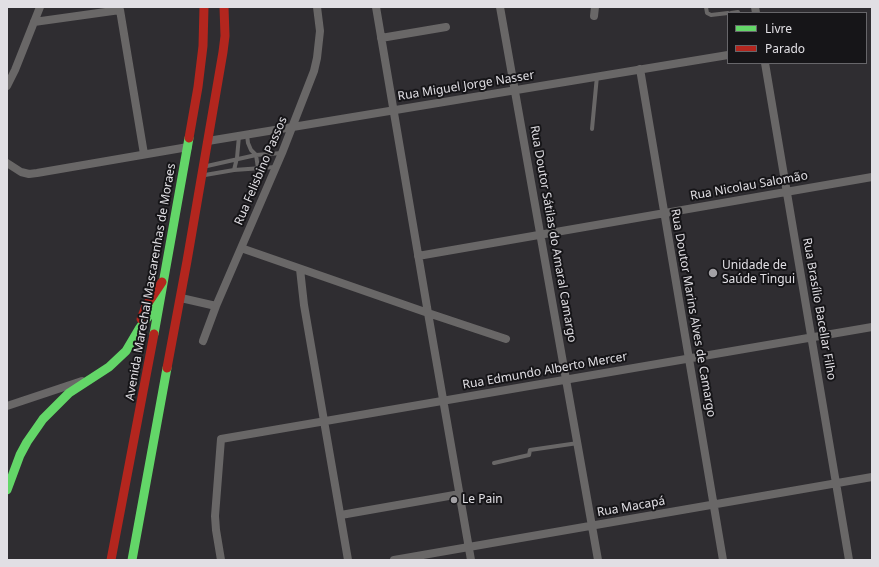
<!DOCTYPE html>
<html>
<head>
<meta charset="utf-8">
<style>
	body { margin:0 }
	#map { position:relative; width:879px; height:567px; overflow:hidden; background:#2f2d31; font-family:"Noto Sans",sans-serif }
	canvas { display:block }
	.frame { position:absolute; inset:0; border:8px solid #e1dfe4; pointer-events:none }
	.legend { position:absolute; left:727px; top:12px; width:140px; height:52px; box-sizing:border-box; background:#161518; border:1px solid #67666a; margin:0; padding:5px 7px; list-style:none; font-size:12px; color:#e1dfe4 }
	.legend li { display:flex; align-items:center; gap:8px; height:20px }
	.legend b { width:20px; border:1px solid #67666a }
</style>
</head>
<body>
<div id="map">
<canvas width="879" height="567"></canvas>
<div class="frame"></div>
<ul class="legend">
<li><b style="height:5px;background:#63d668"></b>Livre</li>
<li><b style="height:5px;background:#b3261e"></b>Parado</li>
</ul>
</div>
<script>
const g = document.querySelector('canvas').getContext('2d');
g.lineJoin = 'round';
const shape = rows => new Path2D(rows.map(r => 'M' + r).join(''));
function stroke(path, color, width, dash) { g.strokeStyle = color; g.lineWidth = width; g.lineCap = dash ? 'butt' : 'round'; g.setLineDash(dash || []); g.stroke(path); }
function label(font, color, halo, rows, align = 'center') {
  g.font = font + ' "Noto Sans",sans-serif'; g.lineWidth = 4; g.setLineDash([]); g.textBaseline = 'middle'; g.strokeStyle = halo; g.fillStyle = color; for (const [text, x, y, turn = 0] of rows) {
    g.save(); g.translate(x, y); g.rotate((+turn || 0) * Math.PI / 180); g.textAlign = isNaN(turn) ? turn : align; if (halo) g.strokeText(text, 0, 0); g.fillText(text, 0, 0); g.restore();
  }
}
const lane = shape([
	[706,7,707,13,711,15,728,13],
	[731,13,738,12],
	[592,129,597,76],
	[247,135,248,143,251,150,256,155,282,153],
	[207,166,256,155,258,168],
	[234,170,237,158,239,136],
	[205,175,234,170,276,167],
	[494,463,529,455,530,450,578,443]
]);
const street = shape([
	[376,7,428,313,471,560],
	[500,7,598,560],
	[755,7,756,13],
	[594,16,595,7],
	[34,22,120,10,144,154],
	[381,38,446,27],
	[765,63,849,560],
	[640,69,723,560],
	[7,86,15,70,40,7],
	[208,141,728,55],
	[7,163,21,172,29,174,37,173,188,147],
	[241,248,428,313,506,339],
	[418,256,872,177],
	[300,269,304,305,348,560],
	[181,298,216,306,282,153,314,71,317,58,320,31,317,7],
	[203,341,216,306],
	[7,406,82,381],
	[341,515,460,494],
	[221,560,216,530,215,516,221,439,872,327],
	[394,560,872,477]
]);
const fast = shape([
	[154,334,189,138],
	[7,490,20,455,27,442,43,419,69,393,109,367,126,351,139,329,158,303],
	[132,560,167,368]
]);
const jam = shape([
	[189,138,198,87,203,46,204,7],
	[141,319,146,306,162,282],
	[167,368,187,261,223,52,225,36,224,7],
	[111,560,154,334]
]);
const markers = [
	[713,273,5,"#a3a1a5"],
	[454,500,4,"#a3a1a5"]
];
const streetNames = [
	["Rua Miguel Jorge Nasser",466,86,-9],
	["Rua Felisbino Passos",261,171,-67],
	["Rua Nicolau Salomão",749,186,-10],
	["Rua Doutor Sátilas do Amaral Camargo",553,234,80],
	["Avenida Marechal Mascarenhas de Moraes",151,282,-80],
	["Rua Brasílio Bacellar Filho",819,309,80],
	["Rua Doutor Marins Alves de Camargo",693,313,80],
	["Rua Edmundo Alberto Mercer",545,371,-10],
	["Rua Macapá",631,507,-10]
];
const poiNames = [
	["Unidade de",722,266],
	["Saúde Tingui",722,280],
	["Le Pain",462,500]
];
stroke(lane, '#696767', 4);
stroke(street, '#696767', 8);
stroke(fast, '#63d668', 9);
stroke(jam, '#b3261e', 9);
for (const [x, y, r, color] of markers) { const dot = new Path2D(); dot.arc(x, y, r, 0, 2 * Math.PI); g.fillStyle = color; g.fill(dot); stroke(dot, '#161518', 1.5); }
label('12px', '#e1dfe4', '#161518', streetNames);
label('12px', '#e1dfe4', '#161518', poiNames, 'left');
</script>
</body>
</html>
